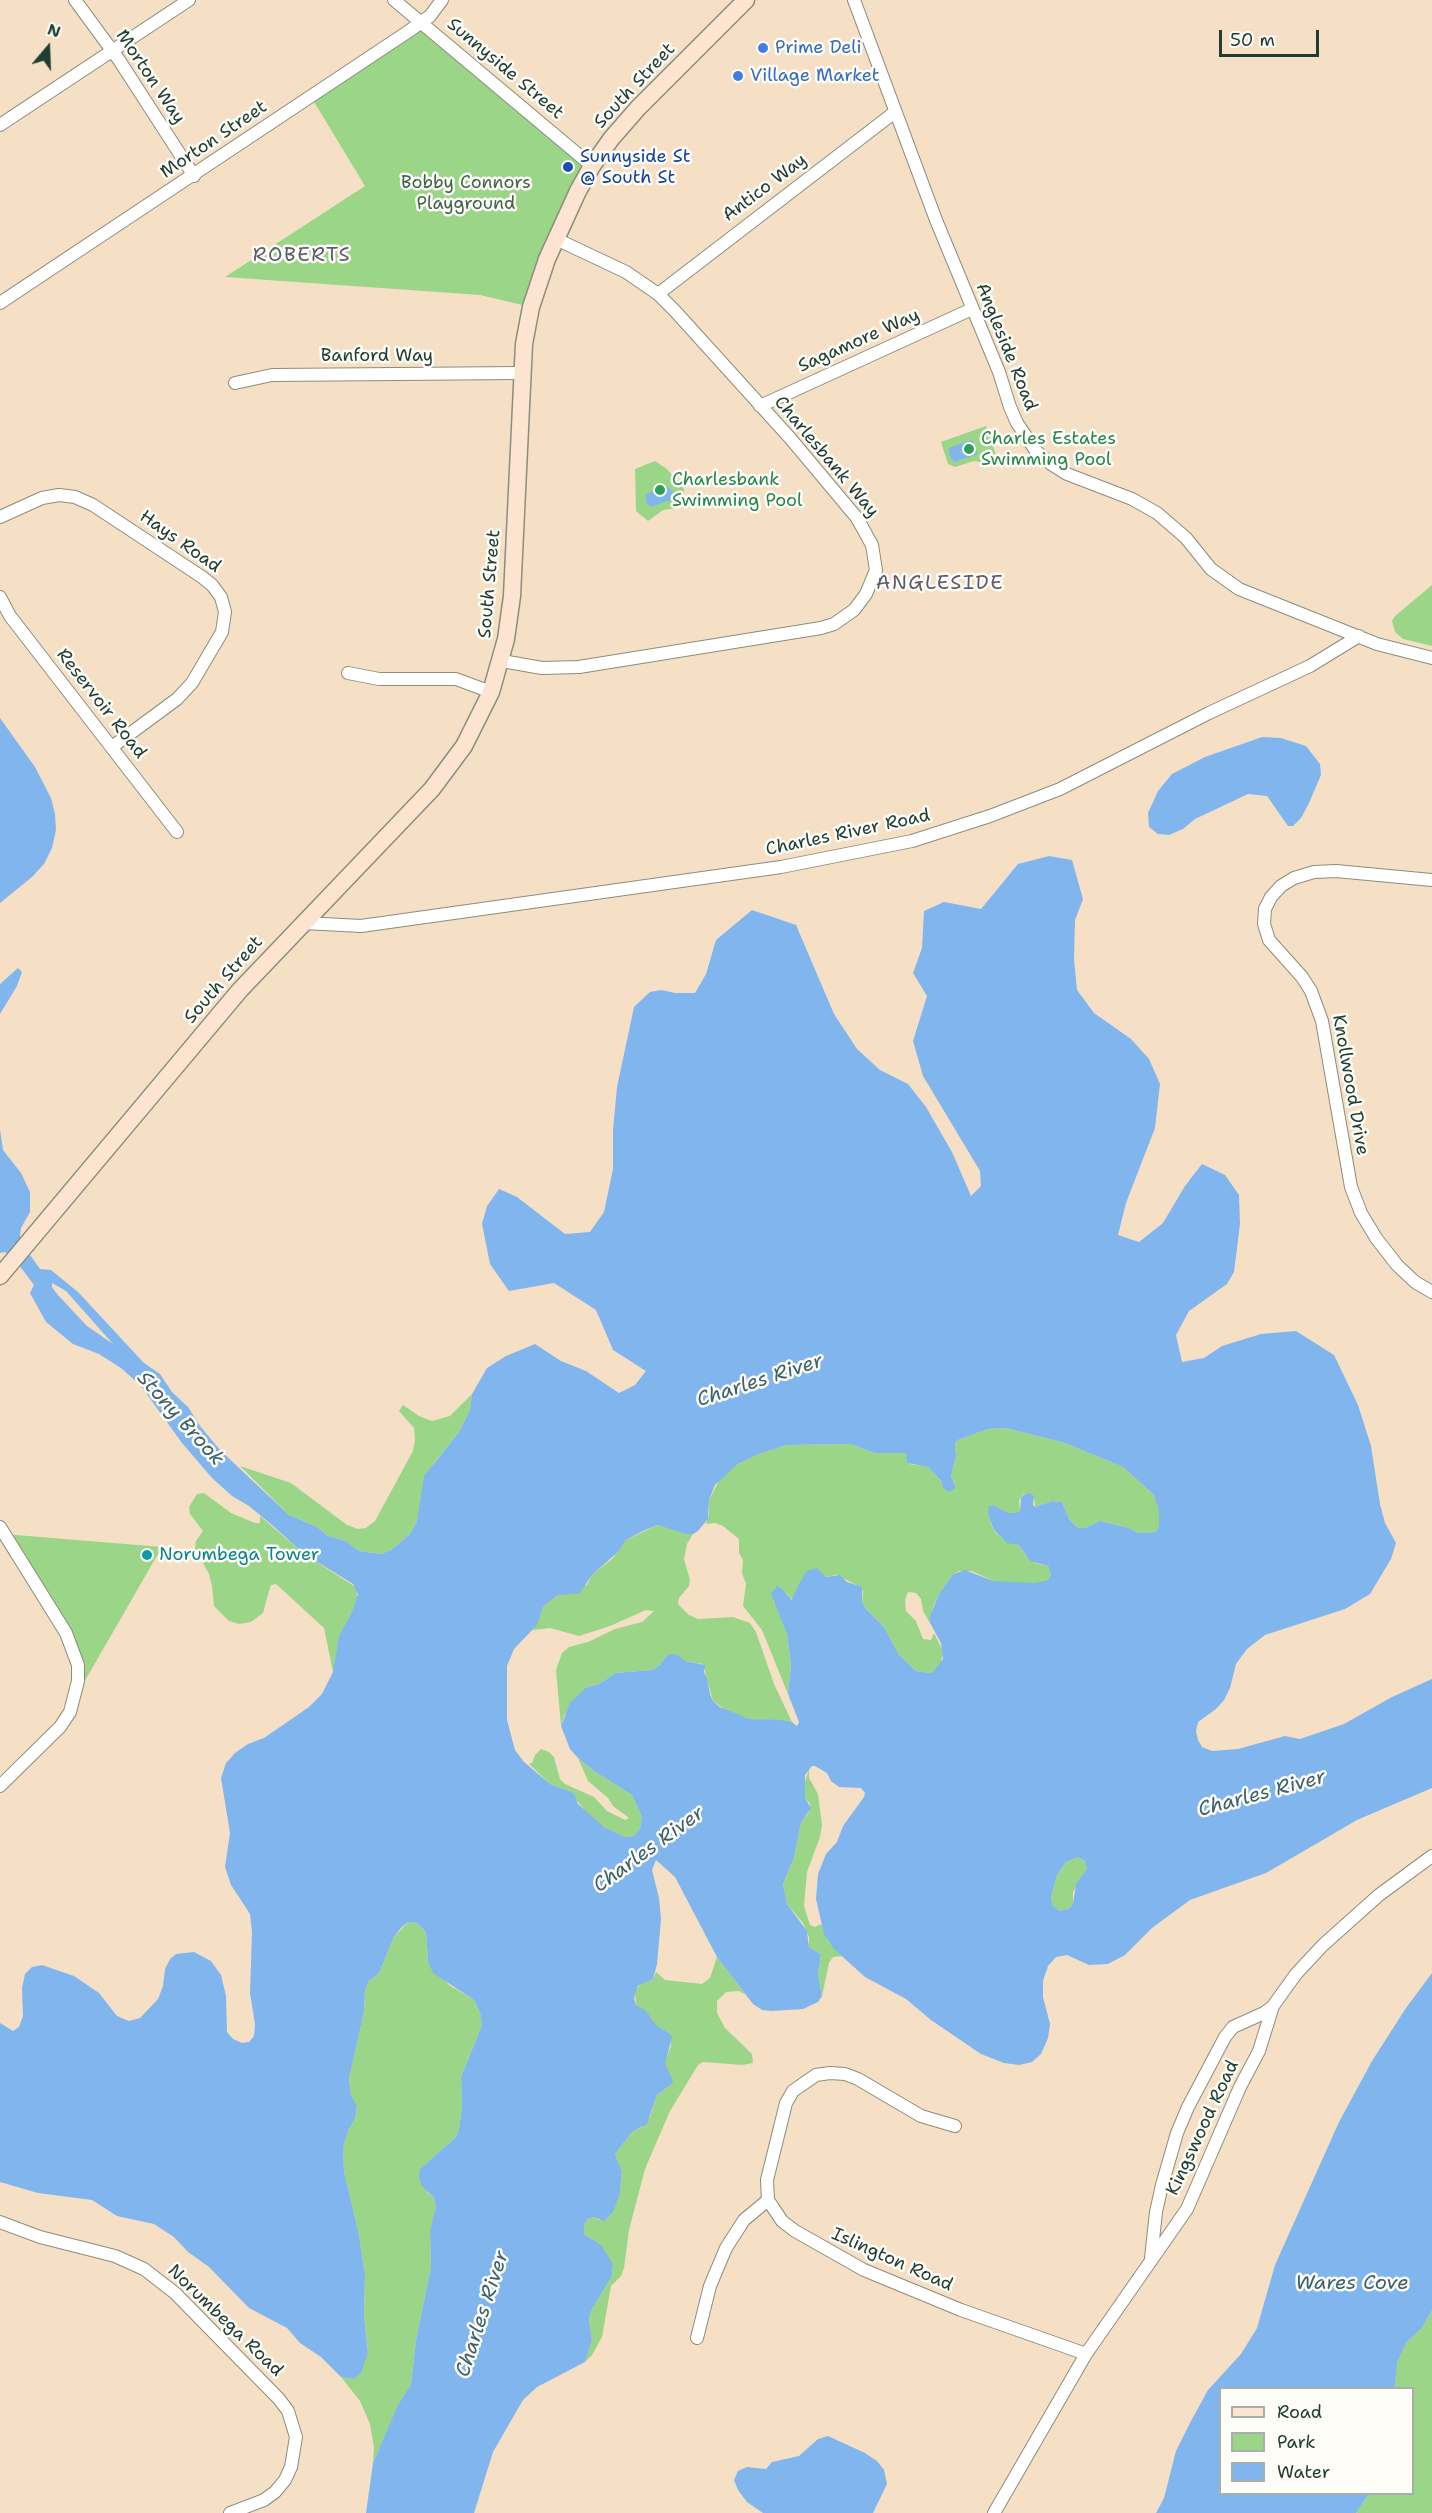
<!DOCTYPE html>
<html>
<head>
<meta charset="utf-8">
<style>
	body { margin:0 }
	#map { position:relative; width:1432px; height:2513px; overflow:hidden; background:#f5e0c6; font-family:"Shantell Sans",sans-serif }
	canvas { display:block }
	.legend { position:absolute; left:1219px; top:2387px; width:195px; height:108px; box-sizing:border-box; background:#fdfcf7; border:2px solid #a4b0a9; margin:0; padding:8px 10px; list-style:none; font-size:18px; color:#1f3d34 }
	.legend li { display:flex; align-items:center; gap:12px; height:30px }
	.legend b { width:30px; border:2px solid #a4b0a9 }
	.north { position:absolute; left:18px; top:18px; width:60px; height:60px; -webkit-text-stroke:4px #fdfcf7; paint-order:stroke; rotate:19deg; font-size:16px; font-weight:700; line-height:24px; text-align:center; color:#1f3d34 }
	.north::after { content:''; display:block; margin:auto; width:21px; height:27px; background:#1f3d34; clip-path:polygon(50% 0,100% 100%,50% 72%,0 100%) }
	.scale { position:absolute; left:1219px; top:30px; width:100px; height:27px; box-sizing:border-box; border:3px solid #1f3d34; border-top:0; padding-left:8px; font-size:18px; line-height:21px; white-space:nowrap; color:#1f3d34; -webkit-text-stroke:4px #fdfcf7; paint-order:stroke }
</style>
</head>
<body>
<div id="map">
<canvas width="1432" height="2513"></canvas>
<ul class="legend">
<li><b style="height:8px;background:#fde4d1"></b>Road</li>
<li><b style="height:16px;background:#9bd588"></b>Park</li>
<li><b style="height:16px;background:#80b5ee"></b>Water</li>
</ul>
<div class="north">N</div>
<div class="scale">50 m</div>
</div>
<script>
const g = document.querySelector('canvas').getContext('2d');
g.lineJoin = 'round';
function fill(path, color) { g.fillStyle = color; g.fill(path, 'evenodd'); }
const shape = rows => new Path2D(rows.map(r => 'M' + r).join(''));
function stroke(path, color, width, dash) { g.strokeStyle = color; g.lineWidth = width; g.lineCap = dash ? 'butt' : 'round'; g.setLineDash(dash || []); g.stroke(path); }
function label(font, color, halo, rows, align = 'center') {
  g.font = font + ' "Shantell Sans",sans-serif'; g.lineWidth = 5; g.setLineDash([]); g.textBaseline = 'middle'; g.strokeStyle = halo; g.fillStyle = color; for (const [text, x, y, turn = 0] of rows) {
    g.save(); g.translate(x, y); g.rotate((+turn || 0) * Math.PI / 180); g.textAlign = isNaN(turn) ? turn : align; if (halo) g.strokeText(text, 0, 0); g.fillText(text, 0, 0); g.restore();
  }
}
const green = shape([
	[421,23,592,166,531,307,480,295,225,277,365,186,311,97],
	[986,426,996,455,986,463,974,461,955,467,948,464,941,442],
	[655,461,667,469,684,489,684,500,677,508,663,510,648,521,636,511,635,469],
	[1432,585,1432,646,1403,639,1395,632,1392,621,1395,616],
	[472,1394,470,1410,459,1432,433,1464,417,1521,410,1534,391,1550,381,1554,359,1551,346,1541,328,1536,317,1527,289,1515,240,1466,291,1483,347,1525,358,1529,366,1528,375,1521,413,1451,415,1440,414,1428,399,1411,403,1405,419,1416,432,1421,450,1416],
	[1006,1428,1065,1443,1123,1467,1153,1494,1159,1508,1159,1527,1156,1532,1138,1533,1129,1528,1100,1521,1085,1528,1078,1528,1069,1519,1062,1502,1052,1501,1035,1507,1034,1496,1023,1494,1019,1501,1020,1511,1017,1513,1009,1513,993,1505,988,1515,994,1531,1003,1539,1019,1545,1027,1557,1035,1563,1048,1566,1051,1575,1048,1580,1042,1583,1013,1583,993,1581,972,1571,959,1571,953,1574,939,1594,933,1607,930,1623,923,1611,921,1599,916,1593,908,1592,905,1600,906,1611,916,1621,923,1639,931,1640,934,1633,943,1651,941,1663,933,1672,929,1673,916,1671,899,1655,884,1627,866,1609,862,1602,863,1591,857,1585,836,1575,826,1577,822,1575,802,1581,797,1587,793,1600,786,1593,773,1601,778,1607,787,1634,791,1666,788,1694,762,1630,743,1606,746,1584,742,1573,743,1560,739,1553,739,1539,723,1526,715,1523,706,1524,709,1514,709,1500,720,1479,738,1464,759,1454,787,1445,851,1444,874,1453,906,1453,909,1464,928,1467,941,1481,943,1488,956,1488,951,1476,956,1456,955,1443,958,1440,988,1429],
	[204,1493,231,1513,255,1523,260,1523,260,1516,303,1553,357,1588,357,1601,333,1672,324,1628,276,1584,271,1585,269,1591,263,1613,251,1622,239,1624,229,1621,214,1606,212,1586,209,1574,195,1549,196,1541,203,1531,190,1514,189,1507,197,1494],
	[658,1525,693,1534,687,1544,684,1559,690,1580,689,1586,679,1598,678,1604,689,1615,698,1619,733,1617,750,1623,756,1632,774,1684,792,1722,749,1719,729,1712,713,1701,703,1664,684,1661,680,1656,667,1655,660,1665,652,1670,615,1673,601,1683,585,1688,564,1716,561,1726,556,1670,562,1653,569,1647,588,1642,615,1629,642,1622,654,1611,646,1610,610,1626,579,1636,550,1628,533,1630,543,1607,558,1595,587,1585,592,1575,613,1558,626,1540],
	[4,1534,162,1547,75,1698,78,1665],
	[541,1749,549,1752,554,1757,560,1779,565,1784,594,1797,607,1811,625,1820,629,1818,613,1806,608,1798,588,1781,578,1758,594,1771,632,1795,642,1817,640,1828,634,1836,625,1837,604,1827,591,1818,569,1791,550,1784,529,1764,532,1763,535,1755],
	[809,1769,809,1778,818,1794,822,1825,820,1837,807,1872,804,1906,810,1925,815,1927,821,1924,829,1942,843,1956,833,1957,829,1963,822,1996,818,1974,821,1954,809,1947,809,1937,803,1923,787,1904,783,1884,794,1858,801,1823,809,1812,810,1804,805,1798,805,1782],
	[1078,1857,1085,1861,1087,1869,1073,1892,1073,1904,1068,1909,1060,1911,1053,1906,1051,1898,1057,1875,1066,1862],
	[408,1922,417,1923,426,1932,428,1961,449,1985,474,2000,480,2013,482,2025,461,2077,462,2108,459,2129,456,2137,420,2169,427,2192,434,2198,436,2206,430,2230,431,2267,416,2340,411,2384,397,2408,373,2463,374,2448,370,2424,360,2401,341,2377,353,2379,368,2351,364,2316,365,2275,359,2235,344,2171,343,2148,348,2131,355,2119,357,2107,351,2095,349,2079,364,2012,365,1990,369,1981,379,1973,394,1937],
	[717,1957,746,1995,739,1991,726,1992,717,2001,717,2013,725,2028,752,2054,753,2063,742,2065,703,2062,698,2065,670,2111,645,2169,629,2230,624,2268,621,2276,611,2286,602,2337,592,2355,585,2362,592,2340,589,2320,591,2311,612,2276,613,2264,592,2239,584,2234,584,2224,588,2219,594,2217,600,2220,620,2188,622,2172,615,2154,632,2132,642,2127,650,2117,657,2095,672,2084,664,2064,671,2046,669,2033,656,2025,636,2005,635,1991,641,1984,653,1979,656,1972,665,1980,702,1984,710,1978],
	[1432,2310,1432,2513,1356,2513,1369,2494,1412,2494,1412,2388,1395,2388,1396,2363,1407,2342,1422,2328]
]);
const water = shape([
	[972,440,978,454,954,462,949,454,949,448],
	[667,486,673,492,673,499,651,507,646,502,646,494],
	[0,718,35,767,51,798,55,814,56,830,52,848,44,864,32,877,0,903],
	[1262,737,1281,738,1306,746,1320,764,1321,775,1309,803,1301,818,1293,826,1288,826,1267,796,1248,794,1195,819,1183,829,1169,835,1158,834,1149,827,1148,813,1158,791,1172,774,1205,757],
	[1049,856,1072,860,1083,899,1075,920,1074,959,1077,990,1094,1013,1131,1039,1149,1059,1160,1084,1155,1128,1126,1203,1118,1235,1139,1242,1163,1223,1185,1186,1202,1164,1225,1175,1239,1195,1240,1224,1234,1272,1227,1284,1189,1311,1176,1335,1182,1362,1204,1358,1222,1346,1261,1334,1296,1331,1334,1355,1358,1405,1371,1446,1380,1504,1385,1523,1396,1543,1391,1559,1370,1594,1345,1609,1265,1635,1247,1649,1236,1664,1230,1688,1224,1700,1216,1709,1198,1722,1196,1731,1198,1740,1202,1747,1212,1751,1238,1749,1285,1736,1300,1739,1344,1724,1392,1697,1432,1679,1432,1788,1357,1820,1266,1873,1190,1900,1152,1928,1125,1955,1108,1964,1089,1965,1067,1955,1056,1957,1048,1966,1043,1981,1043,1997,1050,2024,1048,2038,1041,2054,1032,2062,1019,2065,1004,2063,981,2054,931,2020,906,1999,865,1977,834,1949,824,1934,816,1899,818,1874,826,1854,837,1842,843,1826,864,1797,865,1793,861,1788,839,1787,831,1781,827,1773,815,1766,812,1766,805,1775,805,1798,811,1808,801,1823,794,1858,783,1884,787,1904,807,1931,809,1947,821,1954,818,1974,822,1996,818,2002,803,2009,772,2011,762,2010,753,2004,717,1957,675,1877,656,1860,652,1870,659,1898,661,1919,657,1964,653,1979,638,1986,634,1998,636,2005,646,2011,656,2025,669,2033,672,2037,665,2064,673,2080,672,2084,657,2095,647,2124,632,2132,615,2154,622,2172,619,2197,613,2212,604,2221,594,2217,588,2219,584,2224,584,2234,601,2245,613,2264,612,2276,591,2311,589,2320,592,2340,585,2362,537,2387,523,2400,493,2452,474,2513,366,2513,373,2463,397,2407,411,2384,416,2340,431,2267,430,2230,436,2206,434,2198,422,2186,419,2178,420,2169,456,2137,459,2129,462,2108,461,2077,482,2025,480,2013,474,2000,433,1973,428,1961,426,1932,417,1923,408,1922,401,1928,394,1937,379,1973,369,1981,365,1990,364,2012,349,2079,351,2095,357,2106,355,2119,348,2131,343,2148,344,2171,359,2235,365,2275,364,2316,368,2352,361,2373,353,2379,341,2377,321,2357,300,2343,287,2328,249,2308,209,2267,188,2252,174,2237,154,2224,117,2216,92,2200,38,2193,0,2182,0,2023,13,2031,19,2027,23,2016,22,1988,25,1974,32,1967,42,1965,74,1976,99,1993,117,2016,129,2021,140,2018,158,1999,163,1986,165,1969,170,1959,176,1954,194,1952,211,1961,221,1975,226,1996,227,2032,233,2039,242,2043,249,2042,254,2036,255,2024,250,1993,252,1932,250,1914,231,1885,225,1867,230,1833,221,1778,226,1763,235,1753,248,1744,264,1738,309,1707,322,1694,333,1672,339,1637,352,1612,358,1594,353,1584,303,1553,272,1525,249,1506,232,1496,212,1478,182,1443,141,1386,121,1368,99,1354,73,1344,46,1322,30,1293,34,1285,13,1257,5,1252,0,1253,0,1129,3,1150,21,1173,30,1192,30,1212,21,1228,20,1236,23,1245,40,1269,51,1270,78,1292,144,1363,160,1374,172,1392,188,1407,200,1426,220,1450,289,1515,317,1527,328,1536,346,1541,359,1551,381,1554,391,1550,410,1534,417,1521,424,1476,459,1432,470,1410,472,1394,487,1368,506,1356,535,1344,561,1361,586,1371,619,1393,635,1385,646,1371,613,1350,596,1310,554,1283,509,1291,490,1264,482,1224,487,1206,499,1189,517,1197,565,1234,590,1232,604,1212,613,1169,613,1130,617,1087,634,1007,650,992,661,990,675,993,695,993,706,974,716,940,752,910,796,925,834,1014,857,1049,880,1070,908,1084,926,1107,952,1152,971,1196,981,1186,980,1171,923,1076,913,1041,927,996,913,973,922,948,924,911,944,902,981,909,1018,864],
	[52,1283,66,1291,113,1344,87,1326,57,1294,52,1287],
	[1006,1428,1065,1443,1123,1467,1153,1494,1159,1509,1159,1527,1156,1532,1138,1533,1129,1528,1100,1521,1085,1528,1078,1528,1069,1519,1062,1502,1052,1501,1035,1507,1033,1505,1034,1496,1030,1493,1023,1495,1021,1498,1020,1511,1016,1513,1009,1513,993,1505,989,1506,988,1515,994,1530,1007,1543,1019,1545,1030,1561,1048,1566,1051,1575,1048,1580,1035,1583,993,1581,965,1570,953,1574,939,1594,930,1616,930,1623,941,1643,943,1659,933,1672,929,1673,916,1671,899,1655,884,1627,866,1609,862,1602,862,1587,857,1585,847,1582,840,1575,826,1577,817,1568,807,1571,797,1587,792,1600,782,1589,777,1586,771,1594,787,1634,791,1666,788,1694,799,1722,797,1726,792,1722,780,1720,749,1719,720,1707,713,1701,710,1694,707,1678,704,1672,705,1665,685,1661,680,1656,673,1654,667,1655,660,1665,652,1670,615,1673,601,1683,585,1688,570,1703,561,1726,570,1749,578,1758,594,1771,632,1795,642,1817,640,1828,634,1836,625,1837,604,1827,578,1804,575,1795,569,1791,550,1784,524,1762,515,1750,507,1720,507,1666,514,1649,537,1625,543,1607,558,1595,580,1593,592,1575,618,1552,626,1540,643,1531,658,1525,686,1534,693,1534,698,1531,708,1519,709,1500,715,1485,738,1464,759,1454,787,1445,851,1444,874,1453,906,1453,907,1463,928,1467,941,1481,943,1488,949,1492,956,1488,951,1476,956,1456,955,1443,958,1440,988,1429],
	[1078,1857,1085,1861,1087,1869,1076,1884,1073,1904,1068,1909,1060,1911,1053,1906,1051,1898,1057,1875,1066,1862],
	[18,968,22,972,17,986,0,1014,0,984],
	[1432,1973,1432,2310,1422,2328,1407,2342,1397,2362,1395,2388,1220,2388,1220,2494,1369,2494,1356,2513,1156,2513,1164,2498,1176,2451,1191,2421,1208,2390,1241,2354,1257,2328,1275,2265,1339,2122,1372,2061,1406,2008],
	[828,2436,865,2453,877,2461,884,2470,887,2484,873,2513,763,2513,747,2502,738,2490,734,2480,738,2471,747,2467,766,2469,772,2462,799,2456,818,2439]
]);
const street = shape([
	[75,0,119,60,194,176],
	[394,0,592,166],
	[854,0,936,220,999,372,1010,407,1017,423,1036,451,1051,464,1067,474,1132,499,1157,513,1186,538,1211,569,1239,589,1377,644,1432,658],
	[0,125,189,0],
	[658,294,895,112],
	[0,303,409,31,430,16,442,0],
	[235,383,272,375,521,373],
	[760,406,972,309],
	[0,517,42,498,59,495,75,497,93,505,202,577,212,585,221,597,225,612,222,632,192,683,177,699,112,747],
	[0,597,10,616,177,832],
	[502,661,542,668,579,667,821,628,834,624,854,610,866,594,876,570,872,545,857,518,790,438,675,311,658,294,626,272,556,239],
	[348,673,379,679,456,679,491,692],
	[1432,880,1336,871,1314,872,1294,878,1281,886,1271,897,1265,909,1264,924,1269,940,1302,977,1311,991,1322,1021,1351,1187,1361,1213,1376,1238,1397,1265,1415,1282,1432,1292],
	[304,923,361,926,781,867,912,841,990,816,1060,789,1209,713,1310,666,1359,636],
	[0,1527,66,1633,78,1665,78,1681,70,1712,60,1727,0,1786],
	[955,2126,921,2116,858,2079,845,2074,830,2073,816,2075,793,2091,786,2103,767,2180,768,2200,782,2221,795,2231,864,2270,961,2310,1086,2354],
	[0,2222,40,2237,115,2256,144,2269,175,2293,279,2399,288,2411,296,2437,291,2467,285,2480,275,2492,264,2500,230,2513],
	[1151,2258,1156,2212,1162,2185,1177,2133,1188,2107,1225,2037,1233,2027,1264,2013,1272,2007],
	[697,2338,710,2286,726,2248,744,2220,768,2200],
	[994,2513,1086,2354,1187,2209,1240,2087,1259,2051,1273,2006,1296,1974,1323,1945,1379,1895,1432,1856]
]);
const secondary = shape([
	[0,1276,240,990,432,789,464,746,491,692,506,639,512,596,524,344,531,307,547,259,578,191,592,166,611,139,638,108,746,0]
]);
const markers = [
	[763,48,6,"#3f7fe0"],
	[738,76,6,"#3f7fe0"],
	[568,167,6,"#1a4fb4"],
	[969,449,6,"#2e9e5b"],
	[660,490,6,"#2e9e5b"],
	[147,1555,6,"#0f9aa8"]
];
const shopNames = [
	["Prime Deli",775,48],
	["Village Market",750,76]
];
const streetNames = [
	["Sunnyside Street",505,69,40],
	["Morton Way",150,77,56],
	["South Street",635,86,-47],
	["Morton Street",214,140,-34],
	["Antico Way",765,188,-37],
	["Sagamore Way",859,341,-24],
	["Angleside Road",1006,347,68],
	["Banford Way",377,356],
	["Charlesbank Way",826,457,50],
	["Hays Road",180,542,35],
	["South Street",490,584,-85],
	["Reservoir Road",101,704,52],
	["Charles River Road",848,833,-12],
	["South Street",224,980,-49],
	["Knollwood Drive",1350,1085,80],
	["Kingswood Road",1203,2128,-65],
	["Islington Road",892,2260,24],
	["Norumbega Road",225,2321,44]
];
const transitNames = [
	["Sunnyside St",580,157],
	["@ South St",580,178]
];
const parkNames = [
	["Bobby Connors",466,183],
	["Playground",466,204]
];
const leisureNames = [
	["Charles Estates",981,439],
	["Swimming Pool",981,460],
	["Charlesbank",672,480],
	["Swimming Pool",672,501]
];
const cultureNames = [
	["Norumbega Tower",159,1555]
];
const neighbourhoodNames = [
	["ROBERTS",302,256],
	["ANGLESIDE",940,584]
];
const waterNames = [
	["Charles River",760,1381,-18],
	["Stony Brook",180,1419,48],
	["Charles River",1262,1794,-15],
	["Charles River",649,1850,-36],
	["Wares Cove",1352,2284],
	["Charles River",483,2314,-72]
];
fill(green, '#9bd588');
fill(water, '#80b5ee');
stroke(street, '#8a8e7d', 14);
stroke(secondary, '#8a8e7d', 19);
stroke(street, '#fff', 12);
stroke(secondary, '#fde4d1', 16);
for (const [x, y, r, color] of markers) { const dot = new Path2D(); dot.arc(x, y, r, 0, 2 * Math.PI); g.fillStyle = color; g.fill(dot); stroke(dot, '#fdfcf7', 2); }
label('18px', '#366cbe', '#fdfcf7', shopNames, 'left');
label('18px', '#1f3d34', '#fdfcf7', streetNames);
label('18px', '#164399', '#fdfcf7', transitNames, 'left');
label('18px', '#3e6349', '#fdfcf7', parkNames);
label('18px', '#27864d', '#fdfcf7', leisureNames, 'left');
label('18px', '#0d838f', '#fdfcf7', cultureNames, 'left');
g.letterSpacing = '1.5px';
label('20px', '#5d5b6b', '#fdfcf7', neighbourhoodNames);
g.letterSpacing = '0px';
label('italic 20px', '#3c616c', '#fdfcf7', waterNames);
</script>
</body>
</html>
